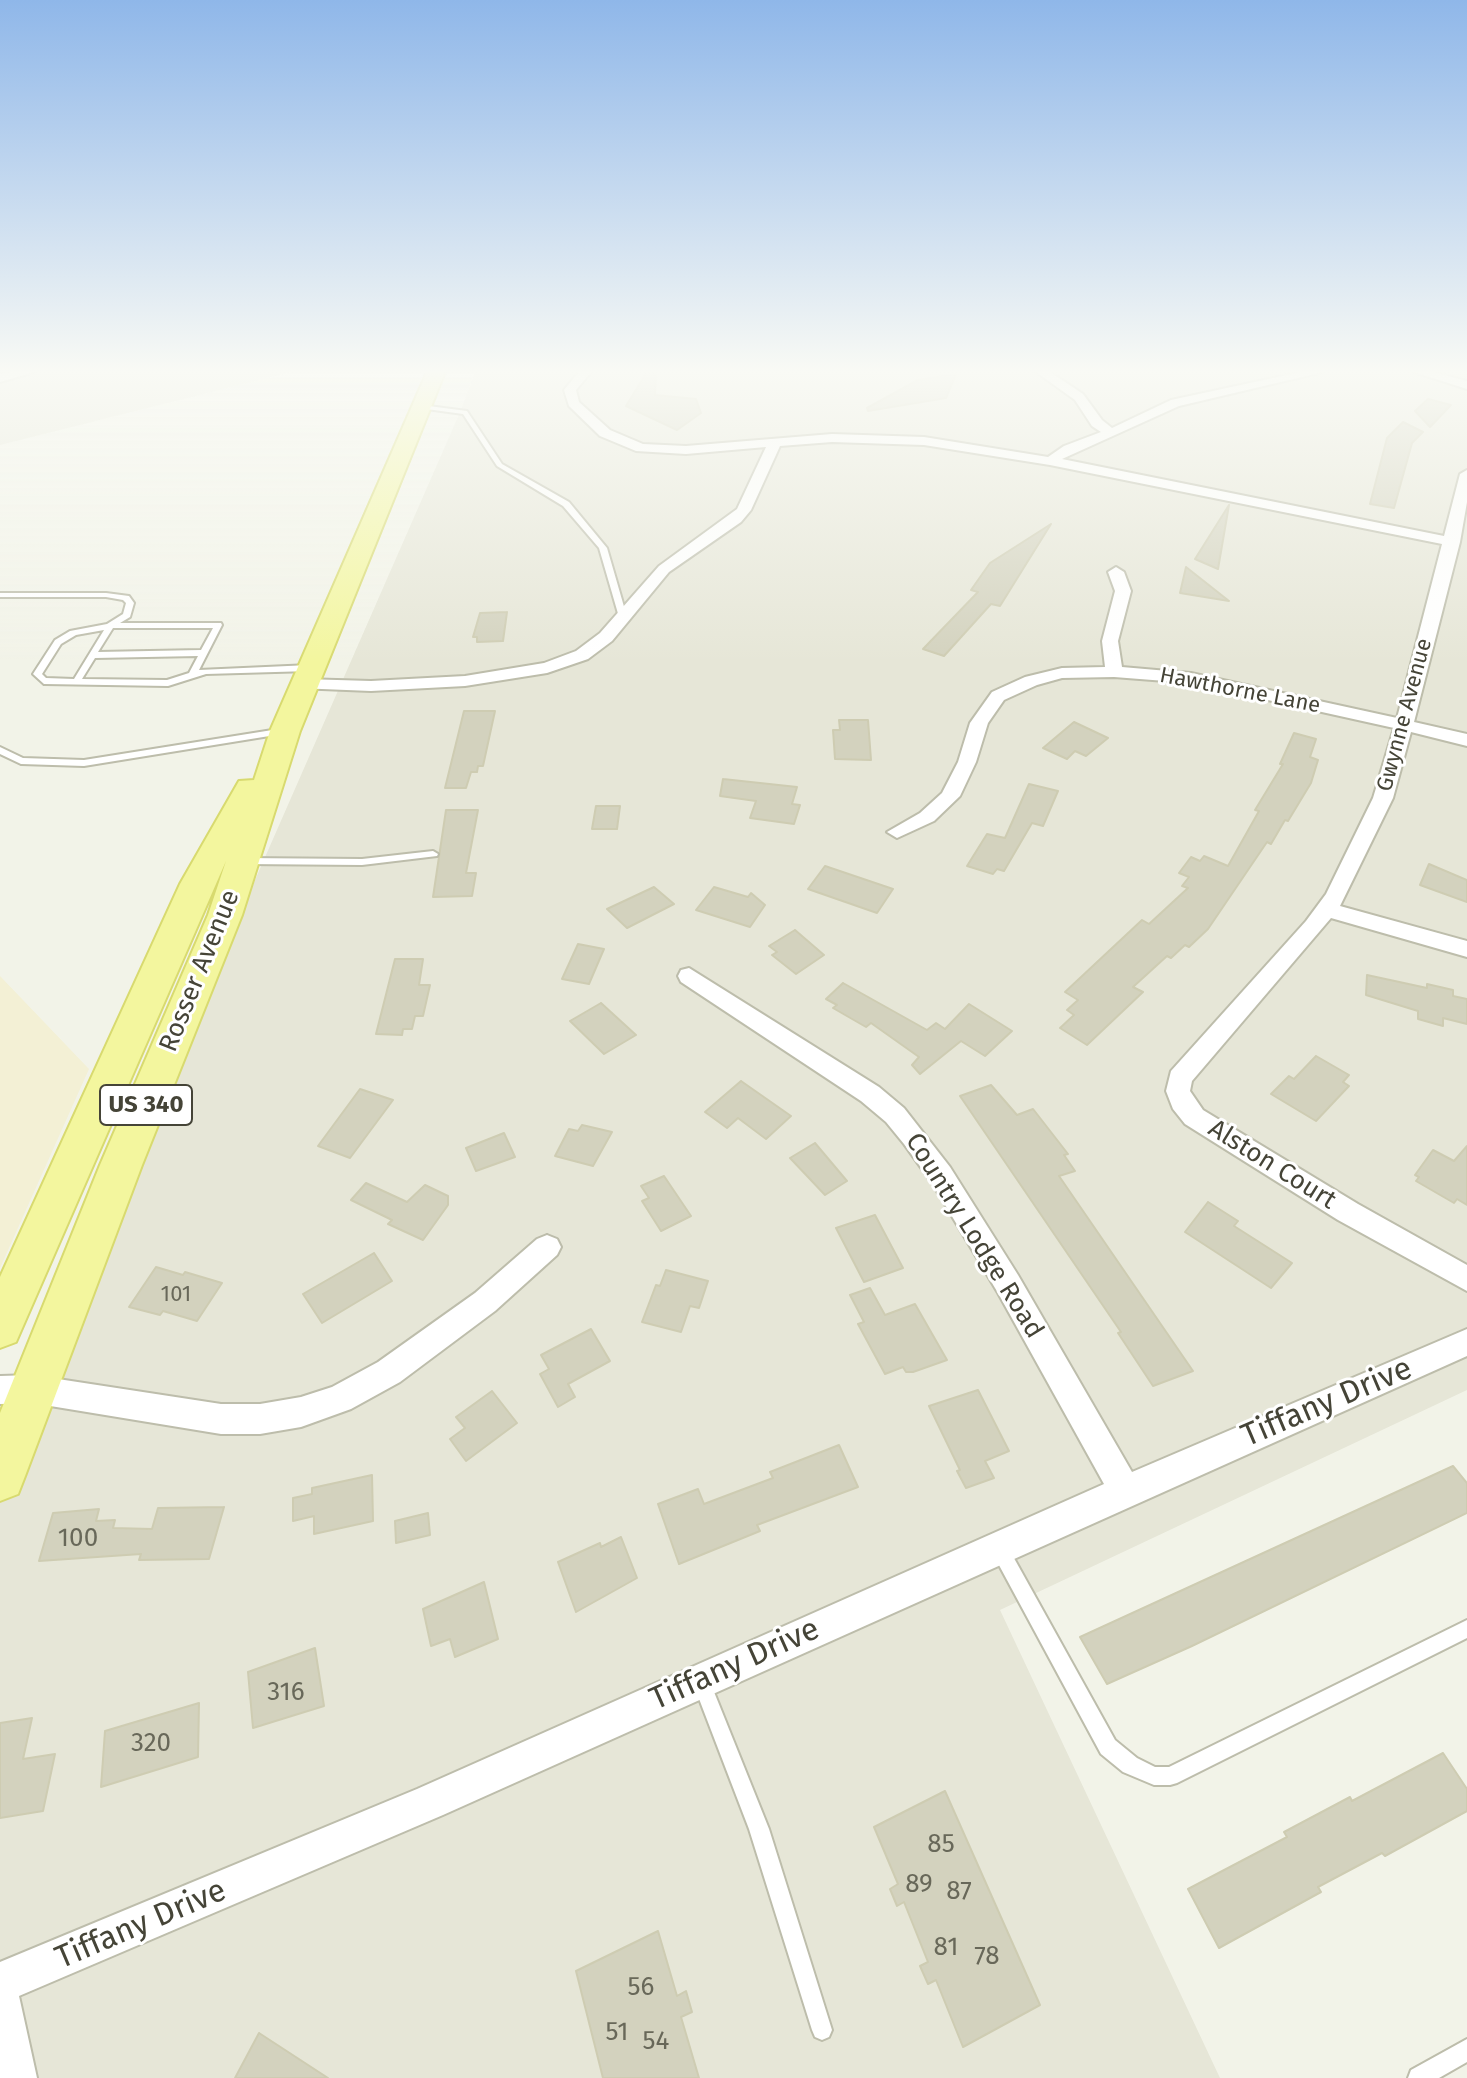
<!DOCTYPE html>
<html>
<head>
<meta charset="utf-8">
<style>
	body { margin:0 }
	canvas { display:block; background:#f2f3e8 }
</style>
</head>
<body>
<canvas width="1467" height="2078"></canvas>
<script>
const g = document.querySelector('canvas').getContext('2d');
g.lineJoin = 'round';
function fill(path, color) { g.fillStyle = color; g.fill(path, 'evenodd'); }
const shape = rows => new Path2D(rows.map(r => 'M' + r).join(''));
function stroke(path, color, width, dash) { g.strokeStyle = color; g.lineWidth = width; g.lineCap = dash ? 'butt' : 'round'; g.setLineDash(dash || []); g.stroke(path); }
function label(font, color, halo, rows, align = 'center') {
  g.font = font + ' "Fira Sans",sans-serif'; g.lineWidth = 6; g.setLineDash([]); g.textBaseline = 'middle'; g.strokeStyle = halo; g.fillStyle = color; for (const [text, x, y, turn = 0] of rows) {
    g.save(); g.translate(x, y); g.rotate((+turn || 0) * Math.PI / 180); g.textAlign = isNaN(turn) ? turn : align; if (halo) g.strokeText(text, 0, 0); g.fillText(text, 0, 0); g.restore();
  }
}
const residential = shape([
	[0,372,291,372,0,445],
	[475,372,1467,372,1467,1390,1000,1610,1220,2078,0,2078,0,1502,32,1389,461,410]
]);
const commercial = shape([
	[0,976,89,1069,0,1268]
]);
const building = shape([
	[647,372,656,372,655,395,696,399,701,413,677,430,626,406,647,372],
	[956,374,946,398,868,411,867,408,918,380,956,374],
	[1428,399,1451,405,1430,427,1415,411,1428,399],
	[1403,422,1423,432,1412,443,1394,508,1370,504,1387,438,1403,422],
	[1229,505,1218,569,1195,559,1229,505],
	[1051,524,1000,606,991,604,944,656,923,649,978,592,971,590,990,563,1051,524],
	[1186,567,1229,601,1180,593,1186,567],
	[507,612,503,641,477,642,477,637,473,637,480,613,507,612],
	[464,711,495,711,483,766,478,766,477,772,471,772,466,788,445,788,464,711],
	[839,720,868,720,871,760,835,759,833,730,840,730,839,720],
	[1074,722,1108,738,1086,756,1075,751,1067,759,1043,748,1074,722],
	[1294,733,1316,739,1310,757,1318,760,1311,783,1288,821,1285,820,1271,844,1267,842,1208,929,1189,947,1185,945,1171,958,1167,956,1133,987,1143,992,1087,1045,1060,1028,1074,1015,1067,1010,1078,1000,1065,992,1142,920,1149,924,1188,888,1182,886,1189,877,1179,873,1191,857,1200,861,1204,856,1228,866,1259,811,1255,810,1283,764,1280,764,1294,733],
	[723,779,797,787,792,804,800,805,794,824,750,818,756,801,720,796,723,779],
	[1029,784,1058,791,1043,826,1032,823,1004,871,997,869,993,874,967,866,987,834,1005,838,1029,784],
	[596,806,620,806,617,829,592,829,596,806],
	[446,810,478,810,466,873,476,873,472,896,433,897,446,810],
	[1429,864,1467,880,1467,902,1420,885,1429,864],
	[825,866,893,889,877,913,808,889,825,866],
	[654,887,674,904,627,928,607,909,654,887],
	[714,887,748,897,751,893,765,905,750,927,696,910,714,887],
	[795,930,824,955,796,974,772,955,777,952,769,946,795,930],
	[578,944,604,949,589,984,562,979,578,944],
	[395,959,423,959,419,985,430,985,423,1016,415,1016,412,1029,403,1029,402,1035,376,1034,395,959],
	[1367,975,1427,988,1427,984,1453,990,1453,996,1467,999,1467,1024,1443,1018,1443,1026,1418,1019,1418,1011,1366,995,1367,975],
	[843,983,927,1030,936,1023,945,1029,969,1004,1012,1031,985,1056,961,1041,920,1074,912,1065,919,1057,871,1023,866,1027,833,1008,837,1005,826,999,843,983],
	[601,1003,636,1035,604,1054,570,1021,601,1003],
	[1316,1056,1349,1075,1343,1082,1349,1086,1316,1121,1271,1094,1289,1076,1294,1079,1316,1056],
	[741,1081,791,1116,766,1139,738,1118,727,1128,705,1112,741,1081],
	[991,1085,1017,1115,1033,1109,1068,1154,1064,1155,1075,1171,1059,1176,1193,1371,1153,1386,1118,1333,1121,1332,960,1096,991,1085],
	[360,1089,393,1100,350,1158,318,1146,360,1089],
	[582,1125,612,1132,593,1166,555,1156,569,1129,578,1131,582,1125],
	[504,1133,515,1157,476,1171,466,1148,504,1133],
	[815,1143,847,1181,825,1195,790,1158,815,1143],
	[1467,1146,1467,1205,1457,1199,1454,1203,1416,1181,1419,1177,1415,1175,1433,1150,1454,1161,1467,1146],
	[664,1176,691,1216,661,1231,642,1201,649,1198,641,1186,664,1176],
	[366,1183,407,1202,425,1185,448,1196,448,1205,423,1240,388,1224,392,1220,351,1200,366,1183],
	[1208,1202,1238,1221,1234,1226,1292,1263,1271,1288,1185,1232,1208,1202],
	[875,1215,903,1268,864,1282,836,1228,875,1215],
	[374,1253,392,1281,322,1323,303,1294,374,1253],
	[156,1267,183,1275,185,1272,222,1283,197,1321,163,1311,160,1315,129,1307,156,1267],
	[666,1270,708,1281,699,1308,690,1306,681,1332,642,1322,656,1285,660,1286,666,1270],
	[870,1288,885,1315,915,1304,947,1360,913,1372,906,1372,903,1367,885,1374,858,1324,864,1322,850,1295,870,1288],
	[591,1329,610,1361,568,1384,575,1397,558,1407,540,1374,549,1369,541,1355,591,1329],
	[978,1390,1009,1451,985,1461,994,1478,966,1488,957,1471,960,1470,929,1406,978,1390],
	[492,1391,517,1423,466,1461,450,1439,465,1428,456,1417,492,1391],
	[839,1445,858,1487,757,1525,760,1531,679,1564,658,1504,698,1489,704,1504,773,1478,770,1472,839,1445],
	[1453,1466,1467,1483,1467,1513,1192,1646,1107,1684,1080,1637,1453,1466],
	[372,1475,373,1521,314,1534,314,1516,293,1521,293,1498,312,1494,312,1488,372,1475],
	[224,1507,209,1559,139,1560,141,1554,39,1561,53,1513,99,1509,96,1521,115,1520,113,1528,152,1529,158,1508,224,1507],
	[428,1513,430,1535,396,1543,395,1521,428,1513],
	[621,1537,637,1578,576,1612,558,1562,600,1543,601,1547,621,1537],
	[484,1582,498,1639,455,1657,450,1639,431,1646,423,1609,484,1582],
	[315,1648,324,1706,253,1728,248,1672,315,1648],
	[199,1703,198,1757,101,1787,105,1731,199,1703],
	[32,1718,23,1759,55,1754,43,1811,0,1818,0,1723,32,1718],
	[1443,1753,1467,1789,1467,1811,1385,1856,1382,1853,1318,1887,1321,1892,1219,1948,1188,1889,1287,1837,1284,1832,1350,1797,1352,1801,1443,1753],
	[945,1791,1040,2005,963,2047,936,1980,928,1984,920,1966,928,1962,904,1902,897,1906,890,1889,898,1884,874,1827,945,1791],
	[658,1931,677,1996,686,1991,692,2012,681,2017,699,2078,603,2078,576,1971,658,1931],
	[259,2033,328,2078,235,2078,259,2033]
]);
const service = shape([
	[421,405,467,411,502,464,569,502,607,548,627,617,626,619,619,617,599,548,563,506,497,466,463,414,419,408,419,406,421,405],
	[0,593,106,593,129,596,134,603,130,617,120,623,221,623,222,625,199,670,310,665,314,668,310,671,206,674,168,686,44,684,33,674,55,640,70,631,107,624,123,614,126,603,123,600,106,597,0,597,0,593],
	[113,628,213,628,201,650,98,652,113,628],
	[104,630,74,679,46,678,42,674,61,644,76,635,104,630],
	[198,656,189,673,167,680,82,679,95,658,198,656],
	[285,728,290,731,288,733,84,766,21,764,0,754,0,747,23,758,84,760,285,728],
	[433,851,438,854,437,856,362,865,243,864,238,861,243,858,362,859,433,851],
	[999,1540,1005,1542,1115,1740,1137,1758,1155,1767,1169,1767,1467,1620,1467,1638,1177,1783,1170,1785,1154,1785,1123,1772,1101,1754,993,1554,991,1548,993,1542,999,1540],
	[702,1674,708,1677,769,1829,832,2030,829,2037,822,2040,815,2037,812,2030,749,1829,693,1683,696,1677,702,1674],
	[1467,2039,1467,2062,1439,2078,1408,2078,1411,2070,1467,2039]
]);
const minor = shape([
	[11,372,34,372,0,382,0,374,11,372],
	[579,372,591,372,576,390,579,402,610,430,643,444,686,446,832,434,924,437,1048,457,1064,446,1101,432,1092,426,1075,400,1036,372,1050,372,1083,394,1102,420,1112,428,1171,400,1301,372,1323,372,1179,406,1062,459,1444,536,1460,474,1467,470,1467,502,1460,542,1414,722,1467,734,1467,746,1411,732,1393,798,1340,906,1467,941,1467,957,1331,918,1192,1081,1190,1091,1203,1110,1358,1204,1467,1265,1467,1291,1338,1220,1185,1124,1173,1109,1166,1091,1171,1071,1306,921,1326,894,1373,798,1394,728,1191,683,1114,677,1062,678,1037,685,1004,700,988,723,976,762,960,796,934,821,897,838,887,832,920,813,942,793,958,762,970,723,992,692,1025,677,1062,668,1105,667,1102,641,1115,591,1108,572,1116,567,1124,572,1131,591,1118,641,1122,667,1191,673,1397,718,1442,544,1050,465,924,445,832,442,780,446,751,510,741,522,669,572,612,641,588,659,547,673,465,686,371,691,297,688,294,684,297,680,303,679,371,681,465,676,544,663,576,651,600,633,659,566,737,509,766,447,686,454,636,451,600,436,569,406,564,390,579,372],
	[1414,372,1433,372,1467,381,1467,389,1414,372],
	[689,968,879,1087,904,1108,950,1167,1018,1275,1132,1472,1467,1329,1467,1356,443,1815,19,1996,37,2078,0,2078,0,1962,417,1789,1104,1484,998,1293,932,1183,904,1144,886,1122,861,1101,681,982,678,976,681,970,689,968],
	[547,1235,557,1239,561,1247,557,1255,495,1311,400,1382,351,1409,301,1427,260,1434,221,1434,32,1403,0,1404,0,1376,32,1375,221,1404,260,1404,301,1397,332,1387,378,1362,475,1293,537,1239,547,1235]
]);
const primary = shape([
	[427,372,445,372,300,731,242,915,142,1165,25,1476,18,1494,0,1501,0,1413,100,1165,208,915,226,861,16,1342,0,1348,0,1277,180,884,239,781,254,780,270,731,427,372]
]);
const farStreetnames = [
	["Hawthorne Lane",1240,691,11],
	["Gwynne Avenue",1405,715,-75]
];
const numberNames = [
	["101",176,1295]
];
const shields = [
	[146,1105,92]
];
const shieldNames = [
	["US 340",146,1105]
];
const streetNames = [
	["Rosser Avenue",200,971,-68],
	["Alston Court",1272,1165,32],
	["Country Lodge Road",974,1236,58]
];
const nearNumbernames = [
	["100",78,1539],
	["316",286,1693],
	["320",151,1744],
	["85",941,1845],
	["89",919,1885],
	["87",959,1892],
	["81",946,1948],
	["78",987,1957],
	["56",641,1988],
	["51",617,2033],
	["54",656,2042]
];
const nearStreetnames = [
	["Tiffany Drive",1327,1403,-23],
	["Tiffany Drive",735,1665,-24],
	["Tiffany Drive",141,1925,-23]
];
fill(residential, '#e6e6d7');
fill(commercial, '#f3f0d5');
fill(building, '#d3d2be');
stroke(building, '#ceccb2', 2);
stroke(service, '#bdbdab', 4);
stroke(minor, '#bdbdab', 4);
stroke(primary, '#d8da6f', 4);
fill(service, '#fff');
fill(minor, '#fff');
fill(primary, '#f3f69e');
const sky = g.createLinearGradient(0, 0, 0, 663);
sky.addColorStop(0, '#8fb7e9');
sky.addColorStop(0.56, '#f9faf5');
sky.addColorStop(1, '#f9faf500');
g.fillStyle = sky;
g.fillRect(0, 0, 1467, 663);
label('22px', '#454437', '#fff', farStreetnames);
label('22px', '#686859', null, numberNames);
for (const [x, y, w] of shields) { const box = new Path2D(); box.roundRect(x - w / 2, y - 20, w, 40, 6); g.fillStyle = '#fff'; g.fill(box); stroke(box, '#454437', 2); }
label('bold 24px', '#454437', null, shieldNames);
label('26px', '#454437', '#fff', streetNames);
label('26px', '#686859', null, nearNumbernames);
label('32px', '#454437', '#fff', nearStreetnames);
</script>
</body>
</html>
